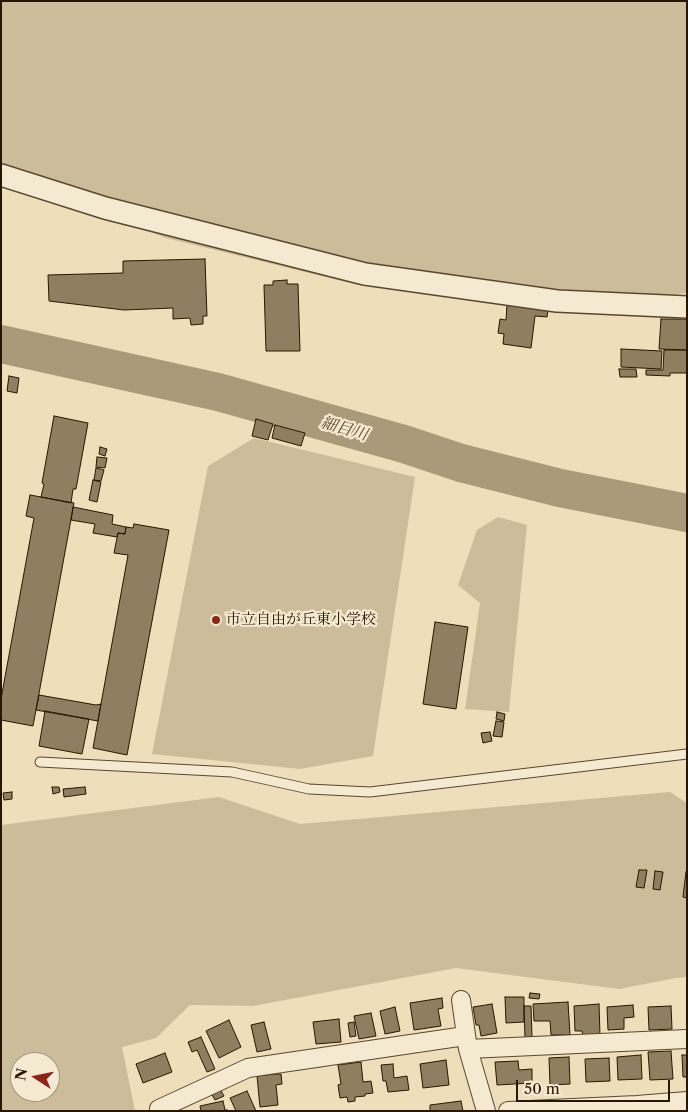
<!DOCTYPE html>
<html>
<head>
<meta charset="utf-8">
<style>
	body { margin:0 }
	#map { position:relative; width:688px; height:1112px; overflow:hidden; background:#eedeb9; font-family:"Libre Caslon Text",serif }
	canvas { display:block }
	.frame { position:absolute; inset:0; border:2px solid #291600; pointer-events:none }
	.north { position:absolute; left:10px; top:1052px; width:50px; height:50px; box-sizing:border-box; background:#f4ead2; border:1px solid #a3957e; border-radius:50%; rotate:281deg; font-size:14px; font-weight:700; line-height:20px; text-align:center; color:#291600 }
	.north::after { content:''; display:block; margin:auto; width:18px; height:22px; background:#8f2418; clip-path:polygon(50% 0,100% 100%,50% 72%,0 100%) }
	.scale { position:absolute; left:516px; top:1080px; width:154px; height:22px; box-sizing:border-box; border:2px solid #291600; border-top:0; padding-left:6px; font-size:15px; line-height:18px; white-space:nowrap; color:#291600; -webkit-text-stroke:4px #f4ead2; paint-order:stroke }
</style>
</head>
<body>
<div id="map">
<canvas width="688" height="1112"></canvas>
<div class="frame"></div>
<div class="north">N</div>
<div class="scale">50 m</div>
</div>
<script>
const g = document.querySelector('canvas').getContext('2d');
g.lineJoin = 'round';
function fill(path, color) { g.fillStyle = color; g.fill(path, 'evenodd'); }
const shape = rows => new Path2D(rows.map(r => 'M' + r).join(''));
function stroke(path, color, width, dash) { g.strokeStyle = color; g.lineWidth = width; g.lineCap = dash ? 'butt' : 'round'; g.setLineDash(dash || []); g.stroke(path); }
function label(font, color, halo, rows, align = 'center') {
  g.font = font + ' "Libre Caslon Text","Noto Serif JP",serif'; g.lineWidth = 4.5; g.setLineDash([]); g.textBaseline = 'middle'; g.strokeStyle = halo; g.fillStyle = color; for (const [text, x, y, turn = 0] of rows) {
    g.save(); g.translate(x, y); g.rotate((+turn || 0) * Math.PI / 180); g.textAlign = isNaN(turn) ? turn : align; if (halo) g.strokeText(text, 0, 0); g.fillText(text, 0, 0); g.restore();
  }
}
const green = shape([
	[1,1,687,1,687,293,627,300,358,285,166,238,1,174],
	[254,438,415,477,373,756,300,769,152,754,208,466],
	[498,517,527,525,509,712,465,709,480,603,458,585,477,530],
	[670,792,687,803,687,977,676,978,619,989,456,968,253,1006,190,1005,156,1038,122,1047,135,1111,1,1111,1,825,219,797,300,824],
	[20,1062,50,1062,50,1092,20,1092]
]);
const river = shape([
	[1,344,218,392,404,444,461,463,560,488,687,513]
]);
const building = shape([
	[205,259,207,316,203,316,203,324,191,325,190,318,173,319,173,308,124,310,49,301,48,275,123,273,123,261,205,259],
	[287,280,287,284,298,284,300,351,266,351,264,285,273,285,273,281,287,280],
	[507,305,548,310,547,317,535,316,531,348,503,344,504,334,498,333,500,319,506,320,507,305],
	[661,319,687,319,687,350,659,349,661,319],
	[621,349,662,351,661,369,621,367,621,349],
	[664,350,687,350,687,373,670,373,670,376,646,375,646,370,663,370,664,350],
	[619,369,636,369,637,377,620,377,619,369],
	[9,376,19,378,17,393,7,391,9,376],
	[54,416,88,423,76,489,73,489,71,503,41,497,44,484,42,483,54,416],
	[256,419,273,424,268,440,252,436,256,419],
	[275,425,305,433,301,446,272,438,275,425],
	[100,447,107,449,105,456,99,454,100,447],
	[97,457,107,458,105,468,96,467,97,457],
	[96,468,104,470,101,481,94,480,96,468],
	[93,480,101,482,97,502,89,500,93,480],
	[30,495,74,503,33,726,1,720,1,699,34,518,26,516,30,495],
	[73,507,113,515,112,524,126,527,125,534,118,533,117,537,93,533,95,524,71,520,73,507],
	[134,524,169,530,127,755,93,748,128,555,114,553,118,533,125,534,126,527,133,528,134,524],
	[435,622,468,627,456,709,423,704,435,622],
	[39,695,96,705,101,704,98,721,36,710,39,695],
	[45,711,89,719,82,754,39,746,45,711],
	[497,712,505,714,504,721,496,719,497,712],
	[496,721,504,722,502,737,493,736,496,721],
	[490,732,492,741,483,743,481,733,490,732],
	[52,787,59,787,60,792,53,794,52,787],
	[85,787,86,794,64,797,63,789,85,787],
	[12,792,12,799,4,800,3,793,12,792],
	[639,870,647,870,644,888,636,887,639,870],
	[655,871,663,872,660,890,653,889,655,871],
	[686,872,687,873,687,898,683,897,686,872],
	[530,993,540,994,539,999,529,998,530,993],
	[505,997,524,997,524,1022,506,1023,505,997],
	[442,998,443,1008,438,1009,441,1026,414,1030,410,1003,442,998],
	[568,1002,570,1035,551,1035,550,1021,534,1021,533,1004,568,1002],
	[492,1004,497,1033,481,1036,479,1025,476,1025,473,1007,492,1004],
	[599,1004,600,1035,583,1036,582,1031,575,1031,574,1006,599,1004],
	[633,1005,634,1017,624,1018,624,1029,608,1030,607,1007,633,1005],
	[524,1006,531,1006,532,1037,525,1038,524,1006],
	[671,1006,672,1029,649,1030,648,1007,671,1006],
	[395,1007,400,1031,385,1034,380,1011,395,1007],
	[371,1013,376,1036,359,1039,354,1016,371,1013],
	[339,1019,341,1042,316,1044,313,1022,339,1019],
	[229,1020,241,1047,219,1058,206,1031,229,1020],
	[264,1022,271,1049,257,1052,251,1025,264,1022],
	[354,1022,356,1036,350,1037,348,1023,354,1022],
	[201,1037,215,1069,207,1072,197,1050,192,1052,188,1042,201,1037],
	[671,1051,673,1079,650,1080,648,1052,671,1051],
	[165,1053,172,1072,143,1083,136,1064,165,1053],
	[641,1055,642,1079,618,1080,617,1057,641,1055],
	[682,1055,687,1055,687,1077,683,1077,682,1055],
	[569,1057,570,1084,550,1085,549,1058,569,1057],
	[609,1058,610,1081,586,1082,585,1059,609,1058],
	[446,1060,449,1085,423,1088,420,1064,446,1060],
	[518,1061,519,1070,532,1069,532,1083,497,1085,495,1062,518,1061],
	[361,1062,363,1082,371,1081,373,1093,365,1094,365,1096,355,1097,355,1101,348,1102,347,1097,340,1098,338,1085,341,1084,338,1065,361,1062],
	[393,1064,394,1078,407,1076,409,1090,388,1092,386,1081,383,1081,381,1065,393,1064],
	[275,1074,281,1074,282,1084,276,1085,278,1105,260,1107,257,1076,275,1074],
	[220,1089,224,1096,215,1100,211,1093,220,1089],
	[247,1091,256,1111,236,1111,230,1098,247,1091],
	[223,1101,225,1110,228,1110,229,1111,201,1111,200,1106,223,1101],
	[461,1101,463,1111,430,1111,430,1105,461,1101]
]);
const service = shape([
	[40,762,232,772,309,789,370,792,687,754]
]);
const minor = shape([
	[461,1000,468,1049,486,1111],
	[468,1049,687,1039],
	[159,1111,159,1109,248,1068,465,1036],
	[508,1111,637,1105,687,1101]
]);
const tertiary = shape([
	[1,175,105,208,365,274,557,301,687,307]
]);
const markers = [
	[216,620,5,"#8f2418"]
];
const poiNames = [
	["市立自由が丘東小学校",226,620]
];
const waterNames = [
	["細目川",344,429,16]
];
fill(green, '#cdbc9a');
stroke(river, '#ab9a7a', 38);
fill(building, '#8f7e60');
stroke(building, '#291600', 1);
stroke(service, '#5a482e', 11);
stroke(minor, '#5a482e', 20);
stroke(tertiary, '#5a482e', 24);
stroke(service, '#f4ead2', 9);
stroke(minor, '#f4ead2', 18);
stroke(tertiary, '#f4ead2', 21);
for (const [x, y, r, color] of markers) { const dot = new Path2D(); dot.arc(x, y, r, 0, 2 * Math.PI); g.fillStyle = color; g.fill(dot); stroke(dot, '#f4ead2', 2); }
label('15px', '#291600', '#f4ead2', poiNames, 'left');
label('italic 16px', '#5d4b31', '#f4ead2', waterNames);
</script>
</body>
</html>
